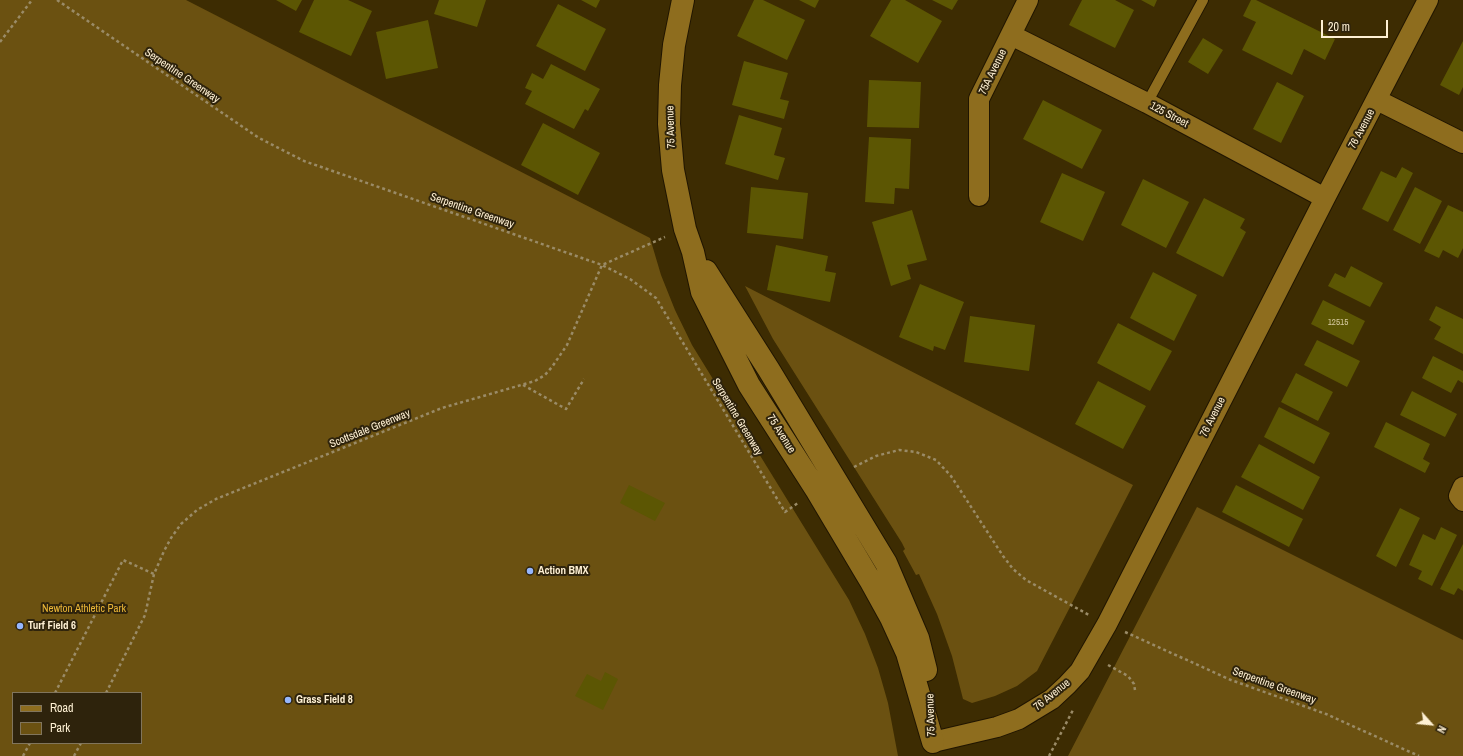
<!DOCTYPE html>
<html>
<head>
<meta charset="utf-8">
<style>
	body { margin:0 }
	#map { position:relative; width:1463px; height:756px; overflow:hidden; background:#3d2c02; font-family:"Archivo Narrow",sans-serif }
	canvas { display:block }
	.legend { position:absolute; left:12px; top:692px; width:130px; height:52px; box-sizing:border-box; background:#2e230c; border:1px solid #81755c; margin:0; padding:5px 7px; list-style:none; font-size:12px; color:#fef0d3 }
	.legend li { display:flex; align-items:center; gap:8px; height:20px }
	.legend b { width:20px; border:1px solid #81755c }
	.north { position:absolute; left:1411px; top:704px; width:40px; height:40px; -webkit-text-stroke:3px #2e230c; paint-order:stroke; rotate:117deg; font-size:11px; font-weight:700; line-height:16px; text-align:center; color:#fef0d3 }
	.north::after { content:''; display:block; margin:auto; width:14px; height:18px; background:#fef0d3; clip-path:polygon(50% 0,100% 100%,50% 72%,0 100%) }
	.scale { position:absolute; left:1321px; top:20px; width:67px; height:18px; box-sizing:border-box; border:2px solid #fef0d3; border-top:0; padding-left:5px; font-size:12px; line-height:14px; white-space:nowrap; color:#fef0d3; -webkit-text-stroke:3px #2e230c; paint-order:stroke }
</style>
</head>
<body>
<div id="map">
<canvas width="1463" height="756"></canvas>
<ul class="legend">
<li><b style="height:5px;background:#8e6d1e"></b>Road</li>
<li><b style="height:11px;background:#6b5111"></b>Park</li>
</ul>
<div class="north">N</div>
<div class="scale">20 m</div>
</div>
<script>
const g = document.querySelector('canvas').getContext('2d');
g.lineJoin = 'round';
function fill(path, color) { g.fillStyle = color; g.fill(path, 'evenodd'); }
const shape = rows => new Path2D(rows.map(r => 'M' + r).join(''));
function stroke(path, color, width, dash) { g.strokeStyle = color; g.lineWidth = width; g.lineCap = dash ? 'butt' : 'round'; g.setLineDash(dash || []); g.stroke(path); }
function label(font, color, halo, rows, align = 'center') {
  g.font = font + ' "Archivo Narrow",sans-serif'; g.lineWidth = 4; g.setLineDash([]); g.textBaseline = 'middle'; g.strokeStyle = halo; g.fillStyle = color; for (const [text, x, y, turn = 0] of rows) {
    g.save(); g.translate(x, y); g.rotate((+turn || 0) * Math.PI / 180); g.textAlign = isNaN(turn) ? turn : align; if (halo) g.strokeText(text, 0, 0); g.fillText(text, 0, 0); g.restore();
  }
}
const green = shape([
	[0,0,186,0,650,238,661,275,675,310,692,345,849,600,865,634,878,668,888,703,898,756,0,756],
	[13,693,141,693,141,743,13,743],
	[745,286,1133,485,1037,671,1017,686,995,696,972,703,963,699,952,656,937,614,919,574,916,575,903,551,905,549,902,543,773,339],
	[1197,507,1463,640,1463,756,1068,756]
]);
const building = shape([
	[276,0,302,0,296,11],
	[314,0,348,0,372,11,351,56,299,32],
	[439,0,486,0,477,27,434,14],
	[581,0,600,0,596,8],
	[754,0,763,0,805,20,787,60,737,36],
	[799,0,819,0,815,8],
	[891,0,905,0,942,21,918,63,870,36],
	[932,0,958,0,952,10],
	[1082,0,1115,0,1134,10,1115,48,1069,25],
	[1141,0,1157,0,1154,7],
	[1251,0,1256,0,1335,39,1325,60,1304,49,1292,75,1242,50,1256,22,1243,16],
	[558,4,606,29,585,71,536,46],
	[428,20,438,68,386,79,376,32],
	[1203,38,1223,50,1208,74,1188,62],
	[1463,41,1463,87,1459,95,1440,85],
	[744,61,788,73,780,99,789,101,784,119,732,105],
	[551,64,600,89,588,111,585,109,574,129,525,104,532,91,525,88,532,73,543,79],
	[869,80,921,82,919,128,867,127],
	[1277,82,1304,96,1281,143,1253,129],
	[1043,100,1102,130,1082,169,1023,139],
	[739,115,782,128,774,155,785,158,778,180,725,164],
	[543,123,600,153,578,195,521,165],
	[869,137,911,139,909,189,895,188,894,204,865,202],
	[1402,167,1413,173,1388,222,1362,209,1381,171,1396,178],
	[1062,173,1105,192,1083,241,1040,222],
	[1143,179,1189,202,1166,248,1121,225],
	[751,187,808,193,803,239,747,233],
	[1415,187,1442,201,1420,244,1393,230],
	[1204,198,1245,219,1240,228,1246,232,1223,277,1176,253],
	[1448,205,1463,212,1463,248,1458,258,1443,250,1439,258,1424,251],
	[912,210,927,260,907,265,911,279,891,286,872,222],
	[776,245,828,256,825,271,836,273,830,302,767,290],
	[1351,266,1383,283,1370,307,1328,286,1335,273,1345,278],
	[1153,272,1197,295,1174,341,1130,318],
	[920,284,964,302,945,350,934,346,933,351,899,337],
	[1323,300,1365,321,1353,345,1311,324],
	[1436,306,1463,319,1463,354,1434,339,1441,327,1429,320],
	[970,316,1035,325,1029,371,964,362],
	[1118,323,1172,351,1150,391,1097,363],
	[1317,340,1360,361,1347,387,1304,365],
	[1433,356,1463,371,1463,383,1458,380,1451,393,1422,378],
	[1296,373,1333,392,1318,421,1281,402],
	[1098,381,1146,406,1123,449,1075,424],
	[1412,391,1457,414,1445,437,1400,415],
	[1279,407,1330,433,1314,464,1264,437],
	[1386,422,1430,444,1423,459,1430,463,1425,473,1374,447],
	[1259,444,1320,477,1303,510,1241,477],
	[629,485,665,503,655,521,620,503],
	[1236,485,1303,519,1289,547,1222,512],
	[1400,508,1420,518,1396,567,1376,556],
	[1441,527,1457,535,1432,586,1418,579,1422,571,1409,565,1423,534,1435,540],
	[1463,544,1463,591,1458,588,1454,595,1440,589],
	[605,672,618,679,603,710,575,696,587,674,601,681]
]);
const path = shape([
	[57,0,259,138,304,161,602,265,630,279,656,298,785,512,798,503],
	[0,42,32,0],
	[523,385,566,409,584,379],
	[854,467,876,456,899,450,916,452,936,460,951,476,1003,556,1013,569,1026,580,1089,615],
	[1125,632,1231,680,1326,714,1419,756],
	[1108,665,1128,676,1134,684,1135,690],
	[55,693,123,560,154,574],
	[106,693,145,615,154,574,164,551,171,538,181,524,197,510,216,499,442,408,535,381,545,375,552,367,567,345,602,265,665,237],
	[23,756,30,743],
	[74,756,81,743],
	[1049,756,1073,710]
]);
const lane = shape([
	[1147,103,1203,0]
]);
const street = shape([
	[1011,35,1147,103,1325,198],
	[1377,100,1463,143],
	[979,196,979,99,1028,0],
	[1463,487,1459,496,1463,501],
	[933,742,997,727,1019,719,1052,699,1067,685,1080,671,1107,624,1325,198,1428,0]
]);
const secondary = shape([
	[683,0,674,45,670,85,669,124,673,170,685,229,693,252,702,292,749,385,817,491,870,580,891,618,907,653,933,742],
	[706,271,769,370,886,563,918,638,926,670]
]);
const markers = [
	[530,571,4,"#95b6fd"],
	[20,626,4,"#95b6fd"],
	[288,700,4,"#95b6fd"]
];
const numberNames = [
	["12515",1338,323]
];
const streetNames = [
	["75A Avenue",993,72,-64],
	["Serpentine Greenway",182,76,34],
	["125 Street",1169,115,28],
	["75 Avenue",671,127,-92],
	["76 Avenue",1362,129,-62],
	["Serpentine Greenway",472,211,19],
	["Serpentine Greenway",737,417,59],
	["76 Avenue",1213,417,-63],
	["Scottsdale Greenway",370,429,-22],
	["75 Avenue",781,434,58],
	["Serpentine Greenway",1274,686,20],
	["76 Avenue",1052,695,-39],
	["75 Avenue",931,715,-92]
];
const poiNames = [
	["Action BMX",538,571],
	["Turf Field 6",28,626],
	["Grass Field 8",296,700]
];
const parkNames = [
	["Newton Athletic Park",84,609]
];
fill(green, '#6b5111');
fill(building, '#5c5603');
stroke(lane, '#201501', 12);
stroke(street, '#201501', 22);
stroke(secondary, '#201501', 24);
stroke(path, '#9a8b67', 2.5, [3, 3]);
stroke(lane, '#8e6d1e', 10);
stroke(street, '#8e6d1e', 20);
stroke(secondary, '#8e6d1e', 22);
for (const [x, y, r, color] of markers) { const dot = new Path2D(); dot.arc(x, y, r, 0, 2 * Math.PI); g.fillStyle = color; g.fill(dot); stroke(dot, '#2e230c', 1.5); }
label('9px', '#d6ca9f', null, numberNames);
label('11px', '#fef0d3', '#2e230c', streetNames);
label('bold 11px', '#fef0d3', '#2e230c', poiNames, 'left');
label('11px', '#eab637', '#2e230c', parkNames);
</script>
</body>
</html>
